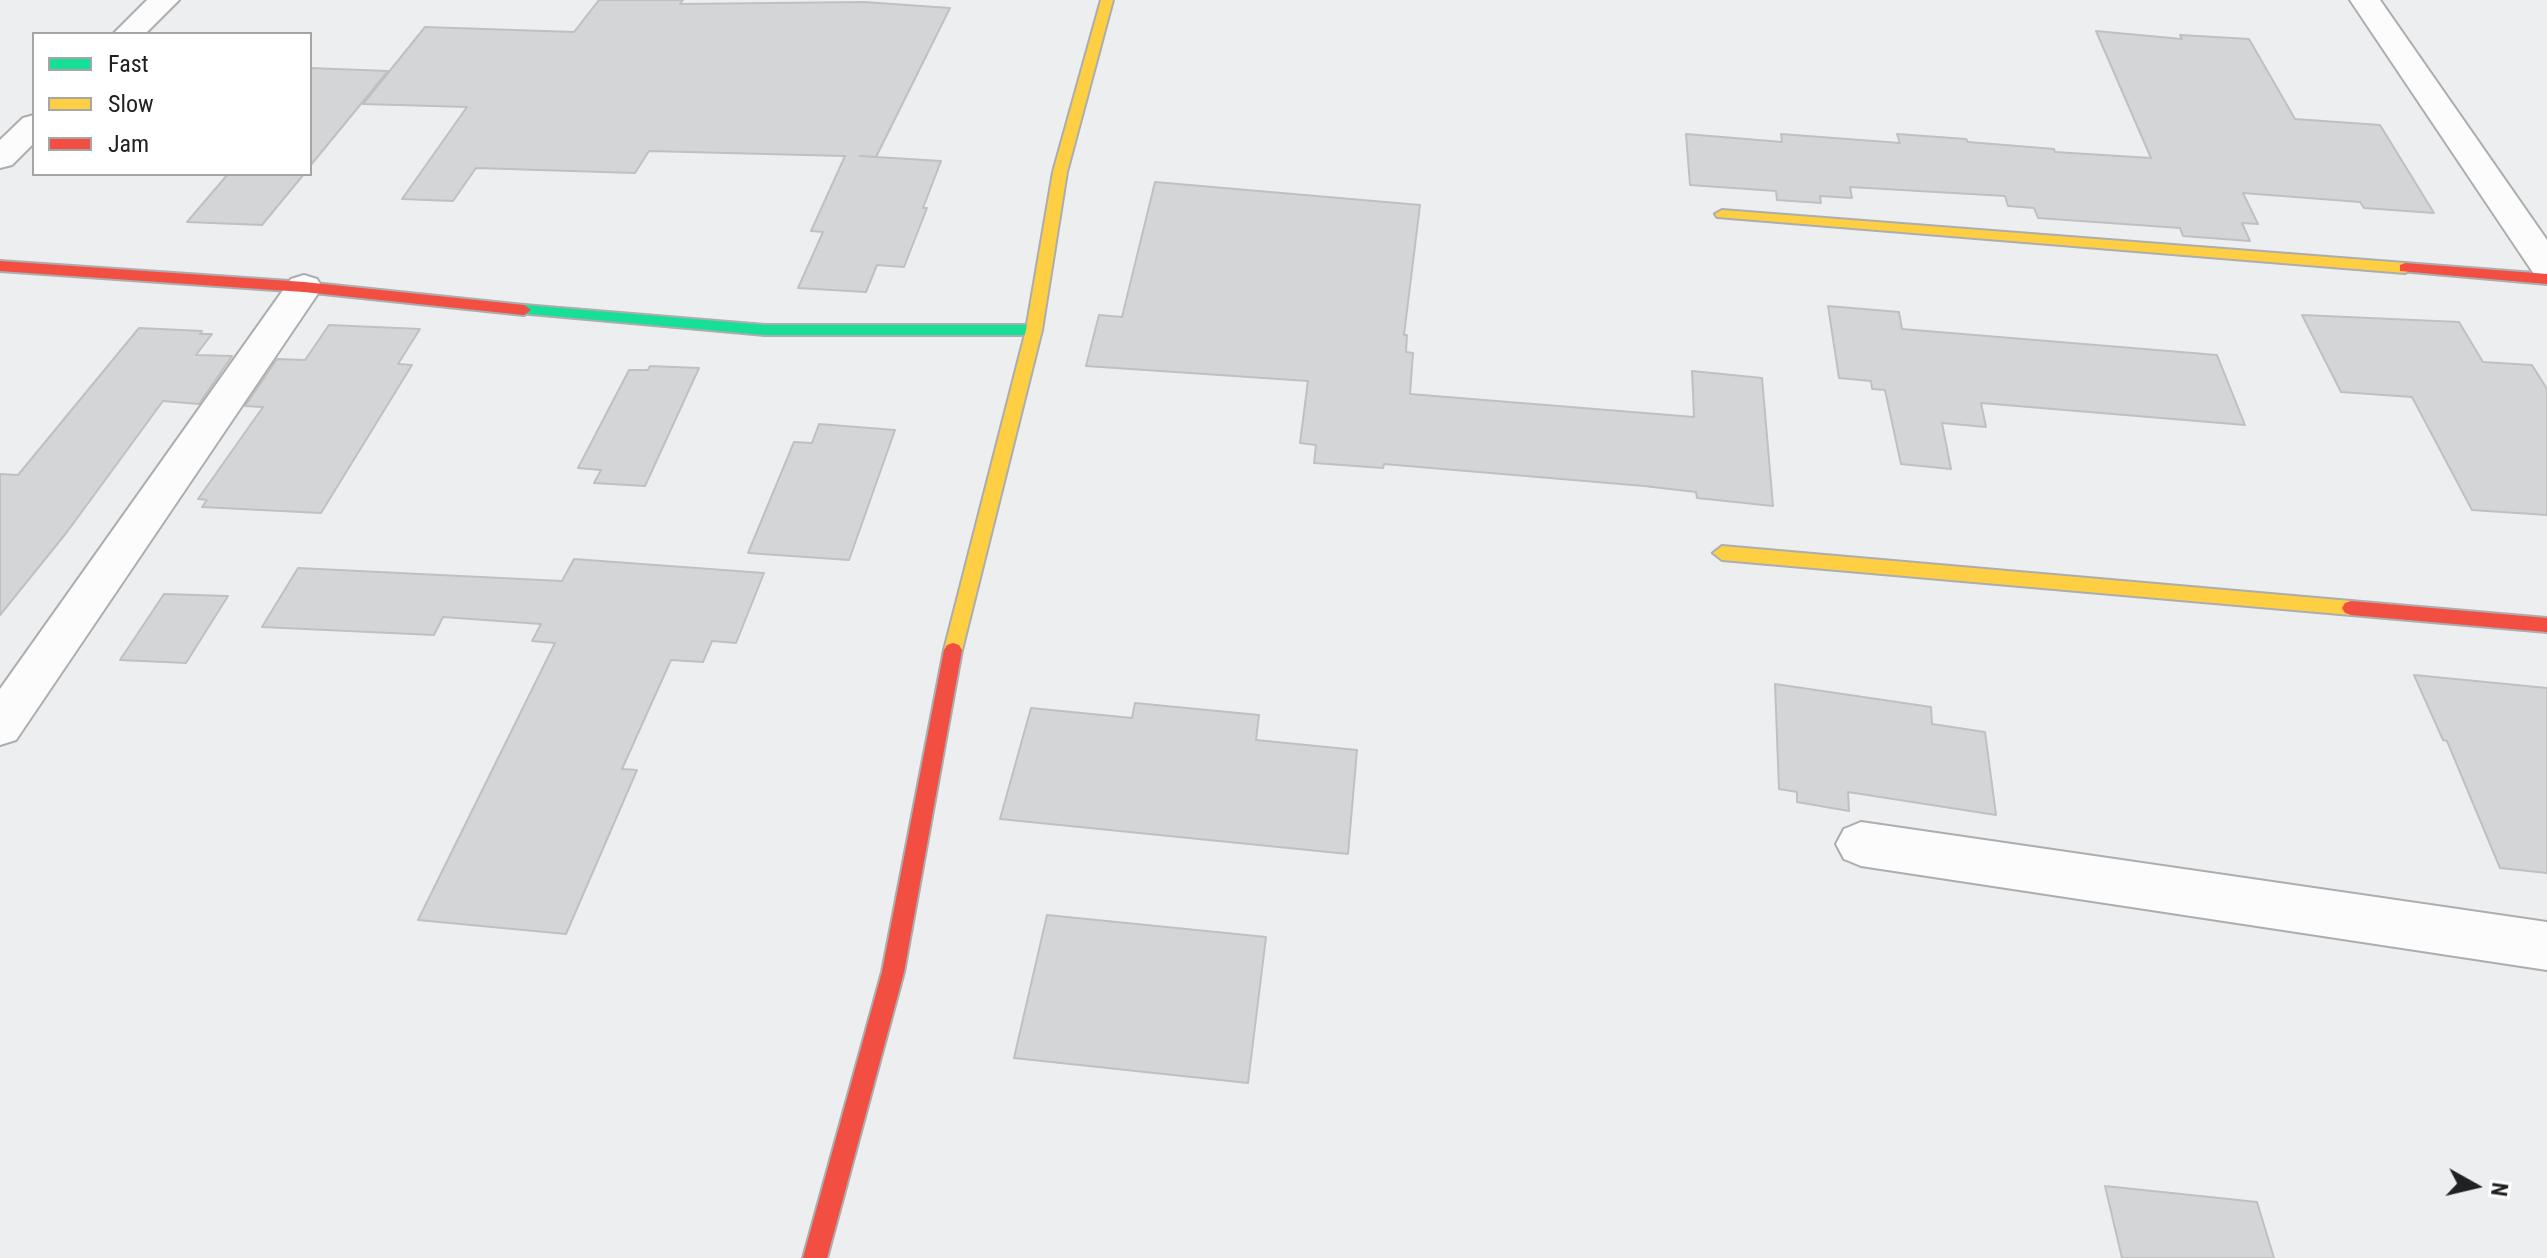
<!DOCTYPE html>
<html>
<head>
<meta charset="utf-8">
<style>
	body { margin:0 }
	#map { position:relative; width:2547px; height:1258px; overflow:hidden; background:#eceef0; font-family:"Roboto Condensed",sans-serif }
	canvas { display:block }
	.legend { position:absolute; left:32px; top:32px; width:280px; height:144px; box-sizing:border-box; background:#fff; border:2px solid #a6a6a7; margin:0; padding:10px 14px; list-style:none; font-size:24px; color:#202122 }
	.legend li { display:flex; align-items:center; gap:16px; height:40px }
	.legend b { width:40px; border:2px solid #a6a6a7 }
	.north { position:absolute; left:2435px; top:1146px; width:80px; height:80px; -webkit-text-stroke:6px #fff; paint-order:stroke; rotate:98deg; font-size:22px; font-weight:700; line-height:32px; text-align:center; color:#202122 }
	.north::after { content:''; display:block; margin:auto; width:28px; height:36px; background:#202122; clip-path:polygon(50% 0,100% 100%,50% 72%,0 100%) }
</style>
</head>
<body>
<div id="map">
<canvas width="2547" height="1258"></canvas>
<ul class="legend">
<li><b style="height:10px;background:#16e098"></b>Fast</li>
<li><b style="height:10px;background:#ffcf43"></b>Slow</li>
<li><b style="height:10px;background:#f24e42"></b>Jam</li>
</ul>
<div class="north">N</div>
</div>
<script>
const g = document.querySelector('canvas').getContext('2d');
g.lineJoin = 'round';
function fill(path, color) { g.fillStyle = color; g.fill(path, 'evenodd'); }
const shape = rows => new Path2D(rows.map(r => 'M' + r).join(''));
function stroke(path, color, width, dash) { g.strokeStyle = color; g.lineWidth = width; g.lineCap = dash ? 'butt' : 'round'; g.setLineDash(dash || []); g.stroke(path); }
const building = shape([
	[599,0,683,0,680,4,864,2,950,8,876,157,860,156,941,161,923,208,927,208,904,267,877,265,866,292,798,288,823,232,811,231,845,156,649,151,635,173,476,168,453,201,402,199,467,107,363,104,425,27,574,32,599,0],
	[2096,31,2182,39,2180,35,2249,39,2295,119,2380,125,2434,213,2364,208,2360,202,2243,193,2258,224,2242,223,2250,241,2183,236,2180,228,2038,218,2034,208,2008,206,2005,196,1850,187,1852,198,1820,196,1821,203,1777,200,1776,191,1690,185,1686,134,1782,142,1781,134,1900,143,1897,134,1966,139,1968,142,2054,149,2055,152,2151,158,2096,31],
	[310,68,388,71,310,166,310,68],
	[228,174,304,174,262,225,187,222,228,174],
	[1155,182,1420,205,1404,335,1407,335,1406,352,1413,353,1410,394,1694,417,1692,371,1762,378,1773,506,1697,498,1696,492,1644,486,1384,464,1383,468,1314,463,1316,445,1300,443,1308,381,1086,366,1099,315,1122,317,1155,182],
	[1828,306,1899,312,1902,329,2217,355,2245,425,1981,403,1986,427,1942,423,1951,469,1901,464,1885,390,1872,389,1871,381,1839,378,1828,306],
	[2302,315,2459,322,2483,362,2532,365,2547,389,2547,515,2472,510,2412,397,2341,392,2302,315],
	[329,325,420,329,398,364,412,365,321,513,202,507,207,500,198,499,263,407,245,406,277,359,305,360,329,325],
	[139,328,202,331,200,334,212,334,196,355,232,356,199,404,163,401,67,532,0,615,0,474,18,475,139,328],
	[650,366,699,368,645,486,594,483,601,470,578,468,629,370,648,370,650,366],
	[819,424,895,430,849,560,748,553,794,442,812,443,819,424],
	[574,559,764,573,736,643,712,641,703,662,671,660,622,769,637,770,566,934,418,920,555,643,532,641,541,624,443,617,434,635,262,627,298,568,562,581,574,559],
	[164,594,228,596,186,663,120,660,164,594],
	[2414,675,2547,688,2547,873,2500,868,2447,741,2443,740,2414,675],
	[1775,684,1931,707,1932,724,1985,732,1996,815,1848,792,1849,811,1797,802,1797,792,1779,789,1775,684],
	[1135,703,1259,715,1256,740,1357,750,1348,854,1000,819,1031,708,1132,718,1135,703],
	[1047,915,1266,937,1248,1083,1014,1058,1047,915],
	[2105,1186,2257,1202,2274,1258,2122,1258,2105,1186]
]);
const street = shape([
	[147,0,179,0,145,34,113,34,147,0],
	[2350,0,2380,0,2547,240,2547,277,2534,274,2350,0],
	[34,115,34,143,12,165,0,168,0,140,23,118,34,115],
	[304,275,317,279,322,287,317,295,16,740,0,745,0,689,291,279,304,275],
	[1861,822,2547,922,2547,970,1861,866,1844,859,1836,844,1844,829,1861,822]
]);
const fast = shape([
	[524,305,765,325,1034,325,1042,330,1034,335,765,335,519,313,519,307,524,305]
]);
const slow = shape([
	[1101,0,1113,0,1067,172,1042,330,962,650,959,655,953,657,947,655,944,650,1026,330,1053,172,1101,0],
	[1722,210,2405,263,2412,268,2405,273,1717,217,1715,214,1722,210],
	[1722,546,2351,601,2357,603,2360,608,2357,613,2351,615,1722,560,1713,553,1722,546]
]);
const jam = shape([
	[0,261,304,282,524,305,531,310,524,315,304,292,0,271,0,261],
	[2405,263,2547,274,2547,284,2400,271,2400,265,2405,263],
	[2351,601,2547,618,2547,632,2351,615,2345,613,2342,608,2345,603,2351,601],
	[953,643,959,645,962,650,904,972,827,1258,803,1258,882,972,944,650,947,645,953,643]
]);
fill(building, '#d4d5d6');
stroke(building, '#c0c0c1', 2);
stroke(street, '#acadaf', 4);
stroke(fast, '#acadaf', 4);
stroke(slow, '#acadaf', 4);
stroke(jam, '#acadaf', 4);
fill(street, '#fcfcfd');
fill(fast, '#16e098');
fill(slow, '#ffcf43');
fill(jam, '#f24e42');
</script>
</body>
</html>
